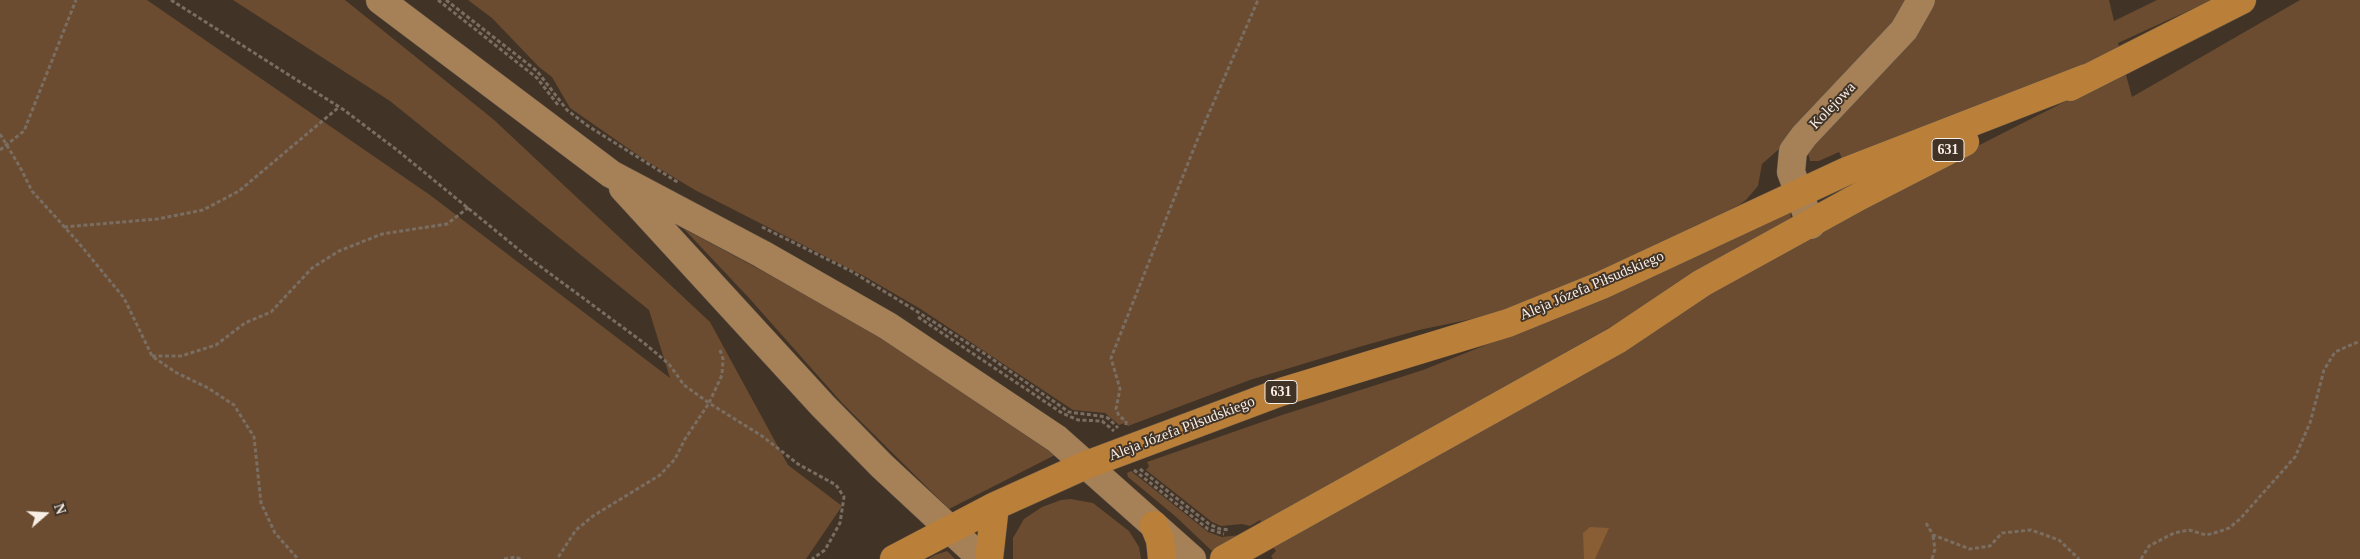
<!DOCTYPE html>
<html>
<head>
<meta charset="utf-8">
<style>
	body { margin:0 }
	#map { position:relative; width:2360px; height:559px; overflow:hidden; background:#413326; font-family:Georgia,serif }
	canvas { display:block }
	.north { position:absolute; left:20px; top:489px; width:50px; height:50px; -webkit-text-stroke:4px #413326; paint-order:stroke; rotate:71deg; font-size:14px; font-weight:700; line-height:20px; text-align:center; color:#f8eee6 }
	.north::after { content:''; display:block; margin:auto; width:18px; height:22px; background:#f8eee6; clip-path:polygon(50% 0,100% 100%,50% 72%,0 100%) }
</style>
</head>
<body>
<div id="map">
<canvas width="2360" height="559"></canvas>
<div class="north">N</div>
</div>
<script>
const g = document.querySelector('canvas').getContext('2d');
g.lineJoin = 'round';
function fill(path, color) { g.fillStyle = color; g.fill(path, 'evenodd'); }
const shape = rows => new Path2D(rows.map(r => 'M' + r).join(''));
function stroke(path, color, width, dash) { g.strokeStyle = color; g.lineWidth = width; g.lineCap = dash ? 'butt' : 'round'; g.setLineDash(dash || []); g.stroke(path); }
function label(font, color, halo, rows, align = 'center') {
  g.font = font + ' Georgia,serif'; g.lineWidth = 4; g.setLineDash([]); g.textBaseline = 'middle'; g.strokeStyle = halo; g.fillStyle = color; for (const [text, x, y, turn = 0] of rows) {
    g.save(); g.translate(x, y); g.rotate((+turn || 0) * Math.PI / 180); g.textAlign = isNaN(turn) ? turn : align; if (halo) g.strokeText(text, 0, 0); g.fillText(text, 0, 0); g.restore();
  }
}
const green = shape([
	[0,0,147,0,430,195,670,378,649,310,390,101,233,0,345,0,493,119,710,322,788,465,842,506,806,559,0,559],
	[468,0,1911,0,1898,23,1786,143,1762,164,1758,186,1746,200,1739,205,1634,260,1505,312,1419,330,1359,347,1250,380,1128,426,1125,423,1119,425,1105,413,1073,410,919,308,864,276,695,190,645,160,570,108,552,77,539,67,492,18],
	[1933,0,2109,0,2114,21,2157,0,2212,0,2118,43,2120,51,1844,162,1839,152,1819,161,1810,161,1807,149],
	[2300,0,2360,0,2360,559,1273,559,1271,556,1276,551,1272,546,1733,276,1899,186,2125,71,2132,97],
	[1790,210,1791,217,1784,224,1656,301,1263,525,1260,520,1250,526,1242,524,1221,526,1212,522,1146,470,1149,466,1147,462,1282,415,1423,370,1543,322],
	[684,229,787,284,900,349,1055,455,949,509,843,404,749,298],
	[1131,471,1208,532,1222,537,1241,535,1212,551,1175,516,1128,477,1127,473],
	[1071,499,1093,503,1129,531,1139,547,1141,559,1013,559,1013,538,1024,519,1042,507,1061,500],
	[947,551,955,559,928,559,935,555]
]);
const water = shape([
	[1590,527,1609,528,1595,559,1584,559,1583,533]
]);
const path = shape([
	[171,0,344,110,397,150,529,258,644,343,669,364,684,385,709,403,685,439,675,459,660,475,593,516,576,530,557,559],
	[438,0,537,78,558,105],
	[446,0,537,71,567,110,588,126,679,183],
	[0,134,20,167,32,191,78,242,124,298,152,356,175,372,208,388,234,405,254,437,261,503,275,533,298,559],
	[0,150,24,131,76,0],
	[64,227,157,219,203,210,239,191,339,107],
	[762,227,851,271,913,309,985,354,1069,412,1100,416,1108,418,1118,428],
	[918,317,1062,413,1078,420,1102,421,1114,431],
	[720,350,723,359,722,375,709,403,762,436,798,464,836,485,844,497,840,523,825,550,812,559],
	[152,356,181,356,216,345,245,323,271,312,312,268,339,251,382,234,447,224,469,207],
	[1126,425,1126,421,1119,416,1116,409,1120,389,1111,358,1196,143,1258,0],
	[1140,469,1209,524,1220,529,1230,530],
	[1134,470,1208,529,1224,534],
	[1926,523,1933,535,1970,549,1990,546,2002,533,2031,530,2059,540,2079,559],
	[504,559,516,557,521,559],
	[1932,559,1935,549,1933,536],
	[2141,559,2149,546,2174,533,2189,530,2206,535,2218,532,2229,528,2240,519,2295,457,2310,423,2324,370,2335,352,2360,341]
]);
const secondary = shape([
	[380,0,611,174,762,254,888,326,1057,439,1192,559],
	[623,188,823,406,882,466,982,559],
	[1811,225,1791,172,1793,151,1804,136,1904,30,1921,0]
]);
const primary = shape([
	[2070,87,2242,0],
	[1154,525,1160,540,1162,559],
	[894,559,995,506,1086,465,1281,392,1508,323,1602,285,1849,170,2086,78],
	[989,559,995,506],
	[1224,559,1617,340,1702,283,1860,196,1965,142]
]);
const shields = [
	[1948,150,32],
	[1281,392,32]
];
const shieldNames = [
	["631",1948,150],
	["631",1281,392]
];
const streetNames = [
	["Kolejowa",1833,106,-46],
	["Aleja Józefa Piłsudskiego",1592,286,-23],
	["Aleja Józefa Piłsudskiego",1182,429,-21]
];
fill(green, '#6b4c30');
fill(water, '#895e34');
stroke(secondary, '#5d5146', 29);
stroke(primary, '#5d5146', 29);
stroke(path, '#7a6d62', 3, [4, 2.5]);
stroke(secondary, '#a68056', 28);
stroke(primary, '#ba7f38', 28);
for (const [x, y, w] of shields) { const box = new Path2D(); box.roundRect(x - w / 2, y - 11.5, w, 23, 4); g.fillStyle = '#413326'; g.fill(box); stroke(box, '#f8eee6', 1); }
label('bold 14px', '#f8eee6', null, shieldNames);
label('15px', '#f8eee6', '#413326', streetNames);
</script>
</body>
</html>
